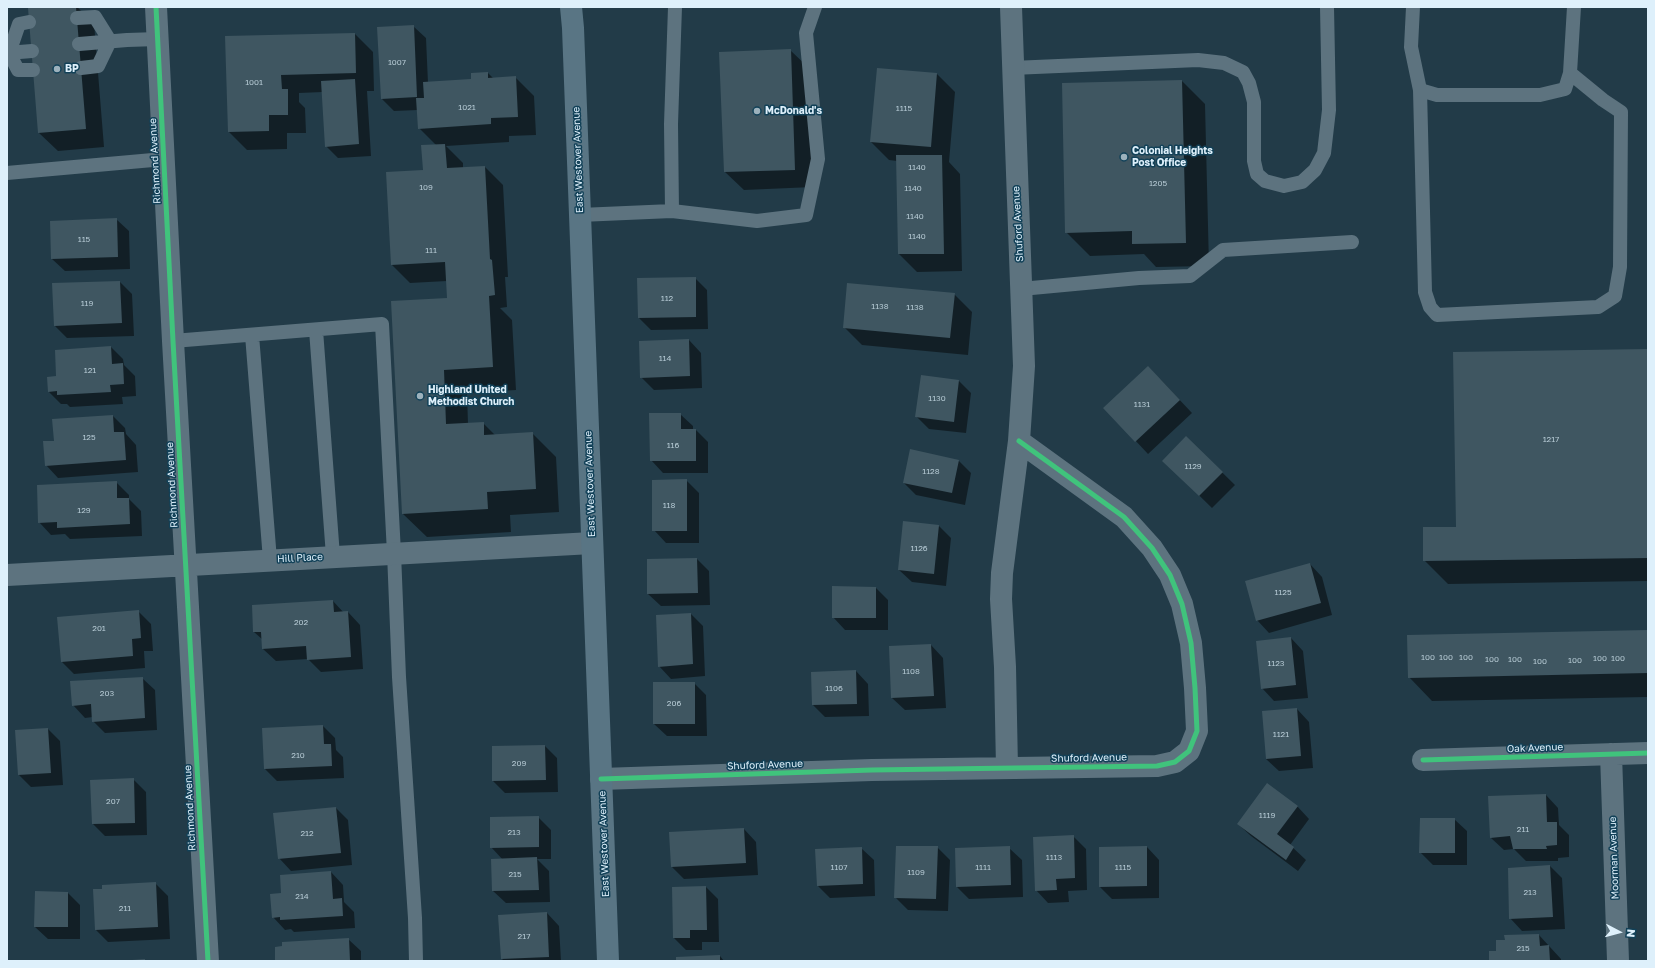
<!DOCTYPE html>
<html>
<head>
<meta charset="utf-8">
<style>
	body { margin:0 }
	#map { position:relative; width:1655px; height:968px; overflow:hidden; background:#223b48; font-family:"Golos Text",sans-serif }
	canvas { display:block }
	.frame { position:absolute; inset:0; border:8px solid #def0fb; pointer-events:none }
	.north { position:absolute; left:1599px; top:912px; width:40px; height:40px; -webkit-text-stroke:3px #124158; paint-order:stroke; rotate:96deg; font-size:11px; font-weight:700; line-height:16px; text-align:center; color:#def0fb }
	.north::after { content:''; display:block; margin:auto; width:14px; height:18px; background:#def0fb; clip-path:polygon(50% 0,100% 100%,50% 72%,0 100%) }
</style>
</head>
<body>
<div id="map">
<canvas width="1655" height="968"></canvas>
<div class="frame"></div>
<div class="north">N</div>
</div>
<script>
const g = document.querySelector('canvas').getContext('2d');
g.lineJoin = 'round';
function fill(path, color) { g.fillStyle = color; g.fill(path, 'evenodd'); }
const shape = rows => new Path2D(rows.map(r => 'M' + r).join(''));
function stroke(path, color, width, dash) { g.strokeStyle = color; g.lineWidth = width; g.lineCap = dash ? 'butt' : 'round'; g.setLineDash(dash || []); g.stroke(path); }
function label(font, color, halo, rows, align = 'center') {
  g.font = font + ' "Golos Text",sans-serif'; g.lineWidth = 3; g.setLineDash([]); g.textBaseline = 'middle'; g.strokeStyle = halo; g.fillStyle = color; for (const [text, x, y, turn = 0] of rows) {
    g.save(); g.translate(x, y); g.rotate((+turn || 0) * Math.PI / 180); g.textAlign = isNaN(turn) ? turn : align; if (halo) g.strokeText(text, 0, 0); g.fillText(text, 0, 0); g.restore();
  }
}
const shadow = shape([
	[51,7,77,7,94,23,104,147,58,151,39,133],
	[413,26,426,38,428,83,472,80,488,73,494,79,516,78,534,96,536,135,509,136,509,142,446,146,463,163,463,169,485,167,503,185,508,277,505,277,507,307,500,308,512,320,516,390,467,393,468,424,483,423,496,436,532,433,556,457,559,512,510,515,511,532,427,537,403,514,449,299,447,281,410,283,392,265,424,171,436,145,419,128,418,110,394,111,382,99],
	[355,34,373,52,374,91,367,91,371,156,338,158,326,146,323,92,299,93,299,102,305,108,306,133,287,133,287,149,247,150,229,132,226,37],
	[790,50,809,68,813,187,744,190,725,172],
	[937,74,955,92,949,162,960,174,962,271,917,272,899,254,897,161,889,160,871,142],
	[1182,81,1205,104,1209,266,1156,267,1144,254,1090,256,1066,232],
	[116,219,129,231,130,269,65,271,52,259,51,222],
	[695,278,707,290,708,329,651,330,639,318],
	[120,282,132,294,134,336,67,338,55,326],
	[954,294,972,312,968,355,862,345,844,327],
	[689,340,701,353,702,388,654,390,641,377],
	[111,347,123,359,124,365,135,376,136,396,122,397,123,404,70,407,67,404,61,404,49,392,58,377],
	[1648,350,1648,581,1448,584,1424,560,1457,528],
	[922,376,959,381,971,393,966,433,929,429,916,416],
	[1160,379,1192,413,1148,454,1105,408],
	[680,414,693,426,693,430,696,430,708,442,708,473,663,473,651,460],
	[113,416,125,428,126,434,136,445,138,472,58,478,46,465,55,442],
	[1186,437,1235,485,1212,508,1164,461],
	[911,451,959,461,971,473,965,505,916,495,904,483],
	[686,480,699,493,699,543,666,543,654,530],
	[116,482,129,495,129,499,141,511,142,536,70,539,65,534,51,535,39,522],
	[939,526,951,538,946,586,912,582,899,570],
	[697,559,709,571,710,605,661,606,648,594],
	[1310,564,1322,577,1332,615,1269,633,1257,620],
	[876,588,888,600,888,630,845,630,833,617],
	[333,601,344,613,348,612,360,625,363,669,321,672,308,659,276,661,263,649,263,640,254,632],
	[138,611,151,624,153,651,144,651,145,668,74,674,62,662],
	[691,614,703,626,705,676,671,679,659,666],
	[1648,631,1648,697,1432,701,1409,677],
	[1291,638,1303,651,1308,698,1274,701,1262,688],
	[931,645,943,658,946,708,905,710,892,698],
	[856,671,868,684,869,716,825,717,813,705],
	[142,678,155,690,157,730,105,733,93,721,93,717,85,718,73,705],
	[694,683,706,695,707,736,667,736,654,724],
	[1297,709,1309,722,1313,768,1279,771,1266,759],
	[323,726,335,738,336,750,343,757,344,778,277,781,265,769],
	[48,729,60,741,63,785,31,787,19,775,16,731],
	[545,746,557,758,558,792,505,793,493,781],
	[133,779,146,792,147,835,105,836,93,824],
	[1546,795,1558,808,1559,825,1569,835,1569,857,1558,858,1558,861,1526,861,1514,849,1504,850,1491,838],
	[1297,806,1309,819,1290,845,1306,860,1298,871,1251,836,1238,824],
	[336,808,348,820,352,865,291,871,279,858],
	[538,817,551,830,551,859,537,859,549,871,550,902,506,903,493,891,492,860,503,860,491,847],
	[1454,819,1467,831,1467,865,1433,865,1420,852],
	[744,829,756,842,758,875,684,879,672,867],
	[1073,836,1086,849,1087,890,1068,891,1069,902,1048,903,1036,890],
	[897,847,937,847,950,860,948,911,908,910,896,898],
	[1147,847,1159,860,1159,898,1112,899,1100,887],
	[861,848,874,860,875,896,830,898,818,886],
	[1009,848,1022,860,1023,897,969,899,957,887],
	[1550,866,1562,878,1565,929,1522,931,1510,918],
	[331,872,343,885,344,902,354,912,355,928,294,932,291,929,285,930,273,917,282,894],
	[155,883,168,896,170,939,108,942,96,930],
	[706,887,718,899,719,942,702,942,702,950,686,950,674,938],
	[68,893,80,905,80,939,48,939,35,927],
	[547,913,559,926,561,961,504,961,502,959],
	[1539,935,1561,959,1561,961,1490,961,1506,941],
	[348,939,361,951,361,961,276,961],
	[720,956,724,961,677,961]
]);
const building = shape([
	[39,7,76,7,86,129,38,133,28,8],
	[414,25,417,97,381,99,377,27],
	[355,33,356,73,281,75,282,89,288,89,288,115,269,115,269,131,228,132,225,36],
	[791,49,795,170,724,172,719,52],
	[877,68,937,73,931,147,870,142],
	[488,72,488,78,516,76,518,117,491,118,491,124,418,129,416,98,424,98,423,82,471,79,471,73],
	[355,79,359,144,325,147,321,81],
	[1182,80,1186,243,1132,244,1132,231,1065,233,1062,83],
	[445,144,447,168,485,166,490,259,492,260,495,295,489,296,493,367,444,370,446,424,484,422,484,435,533,432,536,489,487,492,488,509,402,514,391,301,447,298,445,262,391,265,386,172,423,170,421,145],
	[896,155,942,155,944,254,898,254],
	[117,218,118,257,51,259,50,221],
	[696,277,696,317,638,318,637,278],
	[120,281,122,323,54,326,52,283],
	[847,283,955,293,950,338,843,328],
	[689,339,690,376,640,378,639,341],
	[111,346,112,364,123,363,124,384,110,385,111,392,57,395,57,391,48,392,47,377,56,376,55,350],
	[1648,349,1648,558,1423,561,1423,527,1456,527,1453,352],
	[1148,366,1180,400,1135,442,1103,408],
	[921,375,959,380,954,422,915,417],
	[649,413,681,413,681,429,696,429,696,461,650,461],
	[113,415,114,432,124,432,126,460,45,466,43,441,54,441,52,419],
	[1186,436,1223,472,1199,496,1162,461],
	[910,449,959,460,952,493,903,483],
	[687,479,687,531,652,531,652,480],
	[117,481,117,498,129,498,130,524,57,528,57,522,38,523,37,485],
	[903,521,939,525,934,574,898,570],
	[697,558,698,593,647,594,647,559],
	[1310,563,1321,603,1256,621,1245,581],
	[832,586,876,587,876,618,832,618],
	[333,600,334,612,348,611,351,657,307,660,306,646,262,649,261,632,253,632,252,605],
	[139,610,141,638,132,639,133,656,61,662,57,617],
	[691,613,693,664,658,667,656,615],
	[1648,630,1648,673,1408,678,1407,635],
	[1291,637,1296,685,1261,689,1256,641],
	[931,644,934,696,891,698,889,646],
	[856,670,857,704,812,705,811,672],
	[143,677,145,718,92,722,91,704,72,706,70,681],
	[653,682,695,682,695,724,653,724],
	[1297,708,1301,756,1266,759,1262,711],
	[323,725,324,744,331,744,332,766,264,769,262,728],
	[48,728,51,773,18,775,15,730],
	[545,745,546,780,492,781,492,746],
	[134,778,135,823,92,824,90,780],
	[1267,783,1298,806,1277,834,1294,847,1286,860,1237,824],
	[1546,794,1547,822,1557,822,1557,845,1546,846,1547,849,1513,849,1510,836,1490,838,1488,796],
	[336,807,341,853,278,859,273,813],
	[539,816,539,847,490,848,490,817],
	[1420,818,1455,818,1455,853,1419,853],
	[744,828,746,863,671,867,669,832],
	[1074,835,1075,878,1056,879,1057,890,1035,891,1033,837],
	[896,846,938,846,936,899,894,898],
	[1010,846,1011,885,956,887,955,848],
	[1147,846,1147,886,1099,887,1099,847],
	[862,847,863,884,817,886,815,849],
	[537,857,539,890,492,891,491,859],
	[1550,865,1553,917,1509,919,1508,868],
	[331,871,333,899,342,898,343,916,280,920,280,917,272,918,270,894,281,893,280,875],
	[156,882,158,927,95,930,93,889,102,889,102,885],
	[706,886,707,930,690,930,690,938,673,938,672,887],
	[35,891,68,892,68,927,34,927],
	[547,912,549,957,501,959,498,915],
	[1539,934,1540,946,1549,945,1550,961,1489,961,1489,951,1496,951,1496,940,1505,940,1504,935],
	[349,938,350,961,275,961,275,947,282,946,282,942],
	[720,955,720,961,676,961,676,957],
	[145,959,145,961,132,961,132,960]
]);
const lane = shape([
	[1413,7,1411,47,1420,90,1437,95,1540,95,1565,89,1570,73,1574,7],
	[77,18,95,17,110,41,98,66,81,68],
	[29,22,19,24,9,53,18,70,33,70],
	[79,44,127,40,158,39],
	[7,53,32,51],
	[1012,68,1198,60,1224,63,1243,72,1249,83,1254,102,1254,161,1257,174,1265,181,1284,186,1302,182,1315,170,1324,153,1329,110,1327,7],
	[1420,90,1425,292,1430,307,1437,315,1598,307,1615,296,1620,267,1621,112,1603,100,1570,73],
	[7,173,164,159],
	[672,211,671,124,675,7],
	[580,215,672,211,757,221,806,215,818,159,806,33,815,7],
	[1021,289,1139,278,1190,276,1223,250,1352,242],
	[316,330,333,556],
	[252,335,270,560],
	[173,341,382,324,394,553,399,677,415,918,416,961]
]);
const street = shape([
	[156,7,173,341,208,961],
	[7,575,592,543],
	[1611,754,1618,961],
	[1423,760,1648,753],
	[1007,768,1005,667,1001,599,1002,573,1019,441,1024,366,1011,7],
	[601,779,872,770,1157,766,1175,762,1189,751,1197,731,1195,688,1191,643,1182,604,1170,575,1152,548,1124,517,1019,441]
]);
const secondary = shape([
	[571,7,573,28,608,961]
]);
const cycleway = shape([
	[156,7,173,341,208,961],
	[1423,760,1648,753],
	[601,779,872,770,1157,766,1175,762,1189,751,1197,731,1195,688,1191,643,1182,604,1170,575,1152,548,1124,517,1019,441]
]);
const markers = [
	[57,69,4,"#9cb1bc"],
	[757,111,4,"#9cb1bc"],
	[1124,157,4,"#9cb1bc"],
	[420,396,4,"#9cb1bc"]
];
const numberNames = [
	["1007",397,62],
	["1001",254,82],
	["1021",467,107],
	["1115",904,108],
	["1140",917,167],
	["1205",1158,183],
	["109",426,187],
	["1140",913,188],
	["1140",915,216],
	["1140",917,236],
	["115",84,239],
	["111",431,250],
	["112",667,298],
	["119",87,303],
	["1138",880,306],
	["1138",915,307],
	["114",665,358],
	["121",90,370],
	["1130",937,398],
	["1131",1142,404],
	["125",89,437],
	["1217",1551,439],
	["116",673,445],
	["1129",1193,466],
	["1128",931,471],
	["118",669,505],
	["129",84,510],
	["1126",919,548],
	["1125",1283,592],
	["202",301,622],
	["201",99,628],
	["100",1428,657],
	["100",1446,657],
	["100",1466,657],
	["100",1600,658],
	["100",1618,658],
	["100",1492,659],
	["100",1515,659],
	["100",1575,660],
	["100",1540,661],
	["1123",1276,663],
	["1108",911,671],
	["1106",834,688],
	["203",107,693],
	["206",674,703],
	["1121",1281,734],
	["210",298,755],
	["209",519,763],
	["207",113,801],
	["1119",1267,815],
	["211",1523,829],
	["213",514,832],
	["212",307,833],
	["1113",1054,857],
	["1107",839,867],
	["1111",983,867],
	["1115",1123,867],
	["1109",916,872],
	["215",515,874],
	["213",1530,892],
	["214",302,896],
	["211",125,908],
	["217",524,936],
	["215",1523,948]
];
const poiNames = [
	["BP",65,69],
	["McDonald's",765,111],
	["Colonial Heights",1132,151],
	["Post Office",1132,163],
	["Highland United",428,390],
	["Methodist Church",428,402]
];
const streetNames = [
	["East Westover Avenue",578,160,-92],
	["Richmond Avenue",155,161,-93],
	["Shuford Avenue",1018,224,-93],
	["East Westover Avenue",590,484,-92],
	["Richmond Avenue",172,485,-93],
	["Hill Place",300,558,-3],
	["Oak Avenue",1535,748,-2],
	["Shuford Avenue",1089,758,-1],
	["Shuford Avenue",765,765,-2],
	["Richmond Avenue",190,808,-93],
	["East Westover Avenue",604,844,-92],
	["Moorman Avenue",1614,858,-92]
];
fill(shadow, '#0007');
fill(building, '#3f5661');
stroke(lane, '#5d737f', 14);
stroke(street, '#5d737f', 22);
stroke(secondary, '#597584', 22);
stroke(cycleway, '#40c37c', 5);
for (const [x, y, r, color] of markers) { const dot = new Path2D(); dot.arc(x, y, r, 0, 2 * Math.PI); g.fillStyle = color; g.fill(dot); stroke(dot, '#124158', 1.5); }
label('8px', '#b6cad4', null, numberNames);
label('bold 10px', '#def0fb', '#124158', poiNames, 'left');
label('10px', '#def0fb', '#124158', streetNames);
</script>
</body>
</html>
